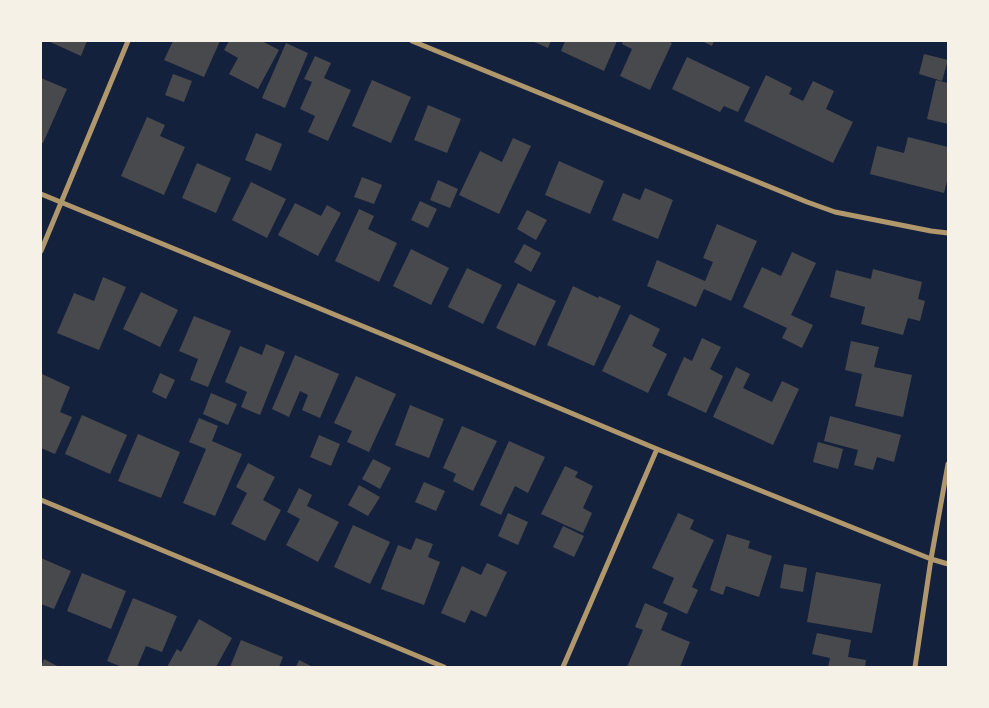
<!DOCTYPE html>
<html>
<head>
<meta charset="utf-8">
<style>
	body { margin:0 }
	#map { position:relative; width:989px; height:708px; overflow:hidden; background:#14213d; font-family:"Exo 2",sans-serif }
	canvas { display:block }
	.frame { position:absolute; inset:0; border:42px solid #f6f1e7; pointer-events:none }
</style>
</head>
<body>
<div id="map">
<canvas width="989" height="708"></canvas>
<div class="frame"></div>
</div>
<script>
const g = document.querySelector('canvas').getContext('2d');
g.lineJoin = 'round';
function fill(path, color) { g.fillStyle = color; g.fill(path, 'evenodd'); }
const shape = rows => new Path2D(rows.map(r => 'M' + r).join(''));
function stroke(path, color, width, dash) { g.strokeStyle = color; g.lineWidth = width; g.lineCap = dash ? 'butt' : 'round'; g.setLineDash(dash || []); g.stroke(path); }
const building = shape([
	[48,41,87,41,81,56],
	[173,41,220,41,204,77,164,60],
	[229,41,262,41,279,50,258,89,229,74,238,58,224,50],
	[532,41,551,41,548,48],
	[565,41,617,41,604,71,561,51],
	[623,41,667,41,672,43,650,90,620,76,632,49,622,44],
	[702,41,714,41,712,46],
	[286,43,308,53,285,108,262,98],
	[924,54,948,60,942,81,919,74],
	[315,56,331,63,324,78,351,90,328,141,308,132,315,116,300,109,312,82,304,79],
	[687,57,750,87,738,112,724,106,720,112,672,89],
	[173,74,192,81,184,102,165,95],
	[766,75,792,88,789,94,803,101,813,81,834,91,826,109,853,122,833,163,744,121],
	[41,78,67,89,43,143,41,142],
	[372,80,411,97,391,143,352,126],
	[936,80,948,83,948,124,927,119],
	[428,105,461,119,447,153,414,140],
	[147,117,165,125,160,136,185,147,164,195,121,176],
	[256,133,282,144,271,171,245,160],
	[908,137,948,147,948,177,944,193,870,174,877,146,904,153],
	[513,138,531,146,499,214,459,195,480,151,502,162],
	[559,161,604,181,590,214,545,195],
	[197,163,231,178,216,213,182,198],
	[362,177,382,185,374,204,354,197],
	[438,180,458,189,450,208,430,200],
	[251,182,286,199,267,238,232,220],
	[645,188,673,200,658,239,612,220,623,193,640,200],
	[420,201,437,209,428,228,411,220],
	[295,203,321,216,327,205,341,213,318,256,278,235],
	[359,209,374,216,368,229,397,243,379,282,335,261],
	[527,210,547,220,536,240,517,229],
	[717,224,757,241,731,301,704,289,696,307,647,286,657,260,705,281,713,262,703,258],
	[524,244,541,253,531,272,514,262],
	[411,249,449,268,431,305,393,286],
	[792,252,816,263,791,315,813,325,802,348,782,338,787,328,743,307,762,267,781,276],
	[467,268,502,285,483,324,448,307],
	[873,269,922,282,918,299,925,301,920,321,908,318,903,335,861,324,865,307,830,297,836,270,871,279],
	[103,277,126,287,99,350,57,333,74,293,94,301],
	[518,283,556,301,535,346,496,328],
	[573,286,598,298,599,296,621,306,594,366,547,345],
	[141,292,178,310,160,347,123,329],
	[630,314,660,329,652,346,667,354,648,393,602,371],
	[194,316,231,331,208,387,190,380,198,359,179,351],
	[702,338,721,347,710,369,723,376,706,413,667,395,684,357,692,361],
	[851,341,879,347,874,367,912,375,903,417,855,406,862,374,845,370],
	[266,344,285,352,260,415,241,407,247,392,225,382,240,346,262,355],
	[295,355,339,374,320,418,302,410,308,395,300,391,289,417,272,409],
	[736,367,750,374,743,388,772,402,782,381,799,389,773,445,713,417],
	[160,373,175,380,166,399,152,392],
	[42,374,70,387,60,412,72,417,55,454,41,448,41,377],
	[356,376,396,394,369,452,347,442,352,431,334,423],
	[211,393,237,404,228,425,203,414],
	[410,405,444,419,429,458,395,445],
	[82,415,127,435,110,474,65,454],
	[830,416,901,435,894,462,877,457,873,470,854,465,858,450,824,441],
	[199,418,218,426,212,441,242,454,215,516,183,503,206,449,189,442],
	[462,426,497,441,473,491,453,481,456,474,443,468],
	[138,434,180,452,161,498,118,481],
	[319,435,340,444,331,466,310,457],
	[509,441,545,457,528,493,515,486,501,515,480,505],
	[818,442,843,449,838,469,813,462],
	[373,459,391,468,380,489,362,479],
	[248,463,275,477,263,500,281,510,265,541,231,524,247,493,236,487],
	[565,466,578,472,575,477,593,486,583,508,592,513,583,533,541,514],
	[424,482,445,491,436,511,415,502],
	[359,485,380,497,368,516,348,505],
	[299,488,312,495,307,506,339,522,318,562,286,545,300,519,287,512],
	[508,513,528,522,518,545,498,536],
	[678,513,694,520,690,529,714,540,692,587,698,590,687,614,663,603,674,578,652,568],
	[353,525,390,542,370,584,334,567],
	[563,526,584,536,574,557,553,547],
	[727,534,750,541,748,548,772,556,759,597,726,586,723,595,710,590],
	[416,538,433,544,428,557,440,562,424,605,381,589,398,545,411,550],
	[41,558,71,571,54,609,41,604],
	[487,563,507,572,486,617,471,610,465,623,441,613,462,566,481,575],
	[784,564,807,568,803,592,780,588],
	[816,572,881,584,872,633,807,622],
	[82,573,126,591,111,629,67,611],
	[133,598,177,616,162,652,146,646,137,667,122,667,107,661],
	[645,603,668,613,661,630,690,642,680,667,627,667,643,630,635,627],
	[199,619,232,638,216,667,167,667,177,649,181,652],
	[817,633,851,640,848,657,866,660,865,667,828,667,830,658,812,654],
	[241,640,283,657,279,667,230,667],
	[44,659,59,667,41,667],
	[299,660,313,667,296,667]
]);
const minor = shape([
	[412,41,807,202,835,212,931,231,948,233],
	[41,194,411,346,657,449,931,559,948,564],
	[41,251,128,41],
	[41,500,444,667],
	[563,667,657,449],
	[915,667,931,559,948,464]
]);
fill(building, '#48494c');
stroke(minor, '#b1986c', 5);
</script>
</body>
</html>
